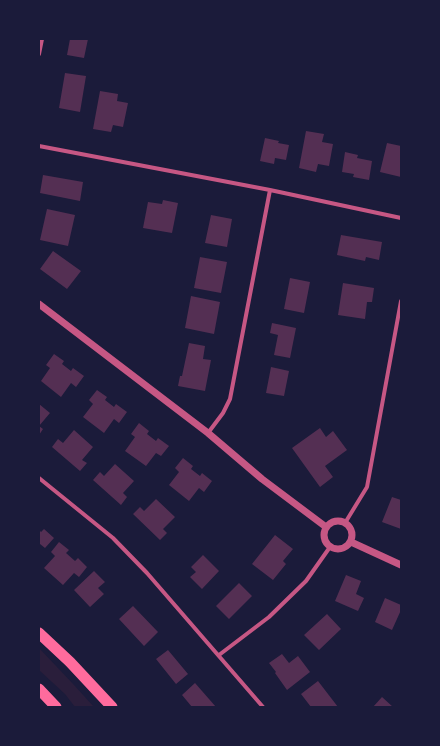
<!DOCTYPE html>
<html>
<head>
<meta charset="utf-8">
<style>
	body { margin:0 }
	#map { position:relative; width:440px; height:746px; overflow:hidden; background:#1b1b3a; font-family:Montserrat,sans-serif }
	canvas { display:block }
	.frame { position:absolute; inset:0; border:40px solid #1b1b3a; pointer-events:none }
</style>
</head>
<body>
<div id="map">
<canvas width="440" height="746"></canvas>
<div class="frame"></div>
</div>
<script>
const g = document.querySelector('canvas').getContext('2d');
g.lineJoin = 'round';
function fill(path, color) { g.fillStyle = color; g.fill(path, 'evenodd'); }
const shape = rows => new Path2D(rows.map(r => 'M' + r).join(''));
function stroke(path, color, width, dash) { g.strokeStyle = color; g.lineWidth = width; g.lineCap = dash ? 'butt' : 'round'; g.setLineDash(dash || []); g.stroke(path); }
const green = shape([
	[39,648,74,685,94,707,75,707,65,694,39,670]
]);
const building = shape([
	[70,39,88,39,84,58,67,55],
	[65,73,86,76,80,112,59,108],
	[100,91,118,94,117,101,128,103,123,127,113,125,111,132,93,129],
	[306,131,324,134,322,142,333,144,329,166,318,164,316,172,299,168],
	[265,138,279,141,278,143,289,145,286,160,275,158,274,164,260,161],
	[387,143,401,146,401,177,380,172],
	[345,152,358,155,357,158,372,161,369,180,353,177,354,174,342,172],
	[43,175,83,182,80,201,40,193],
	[163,200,178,203,172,233,143,228,148,202,162,204],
	[47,209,75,215,68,246,40,240],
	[211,215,232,219,227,247,205,243],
	[341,235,382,242,379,260,366,257,365,261,337,255],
	[53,251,81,271,67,289,40,269],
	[200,257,227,262,221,293,194,288],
	[290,278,310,282,304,313,284,309],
	[343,283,374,288,372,302,367,302,365,319,338,315],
	[191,296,220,302,214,334,185,328],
	[272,323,296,328,290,358,274,355,278,335,270,333],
	[189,343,205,346,203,359,211,360,205,391,178,386,180,376,182,376],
	[54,354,64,361,62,364,71,371,73,368,84,376,76,387,71,383,61,397,41,381,50,368,46,365],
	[271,367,289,371,284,396,266,393],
	[97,390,107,397,105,400,114,407,116,404,127,412,119,423,114,419,104,433,83,417,93,404,89,400],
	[39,404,50,413,39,426,43,429,39,435],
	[139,423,149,431,147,434,156,441,158,438,169,446,161,456,156,453,146,466,125,451,135,437,131,434],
	[320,428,326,437,333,431,347,450,325,466,333,477,320,487,292,448],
	[74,430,93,447,82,460,87,463,80,471,52,447,58,439,63,443],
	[183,458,193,466,191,469,200,476,202,473,212,481,204,492,199,488,189,501,169,485,179,472,175,468],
	[115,464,134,481,123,493,127,497,121,505,93,480,100,472,104,476],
	[392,497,401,500,401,529,382,522],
	[156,499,175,517,163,529,167,533,160,540,133,514,140,507,144,511],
	[44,529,54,538,45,548,40,544,39,546,39,530,41,532],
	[275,535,293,549,283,561,286,564,273,580,252,564],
	[59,542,69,550,66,553,75,561,78,558,87,567,79,577,74,573,63,585,44,568,55,556,51,552],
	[203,555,219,571,202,589,190,577,196,572,191,567],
	[94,571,105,582,98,588,104,594,90,607,74,590],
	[346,575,361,581,356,594,364,598,358,611,335,601],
	[239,583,252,596,229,619,216,606],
	[385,598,401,605,401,610,392,630,375,622],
	[133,606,158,632,144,646,119,619],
	[327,614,341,629,319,650,304,635],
	[168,650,188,674,176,684,156,659],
	[282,654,289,663,298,656,310,672,287,690,275,673,276,672,269,663],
	[318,681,338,707,311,707,301,694],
	[195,683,216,707,192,707,182,695],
	[382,697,393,707,373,707]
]);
const minor = shape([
	[39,54,42,39],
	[39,146,270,190,401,218],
	[208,433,223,413,230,399,270,190],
	[39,478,113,538,147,573,263,707],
	[345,523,367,487,401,301],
	[219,655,269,617,306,581,330,547]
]);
const tertiary = shape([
	[39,304,208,433,262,479,326,527],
	'324 535a14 14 0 1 1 28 0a14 14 0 1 1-28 0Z',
	[351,542,401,565]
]);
const trunk = shape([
	[39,633,70,662,112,707],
	[39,689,56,707]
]);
fill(green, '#2a1e3b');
fill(building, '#542f53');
stroke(minor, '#c65784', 4);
stroke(tertiary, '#c65784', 7);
stroke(trunk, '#ff6b9d', 11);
</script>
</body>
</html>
